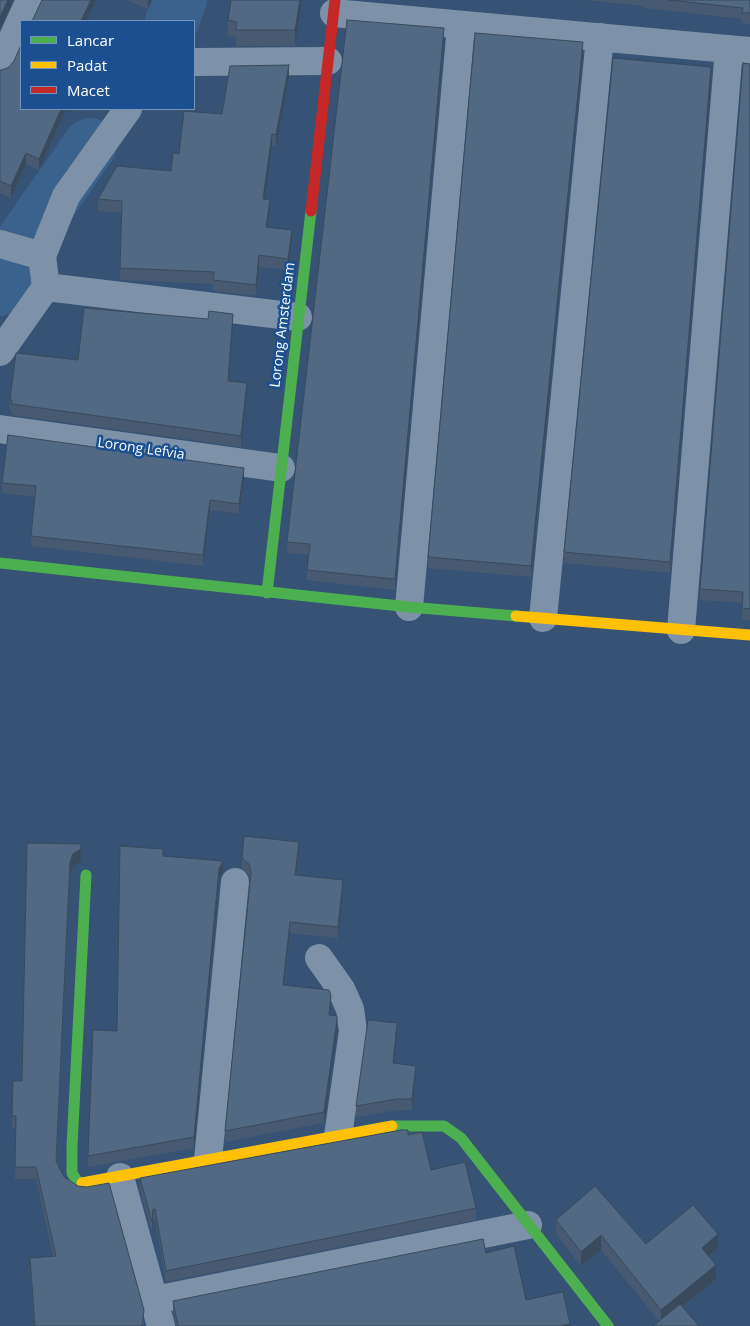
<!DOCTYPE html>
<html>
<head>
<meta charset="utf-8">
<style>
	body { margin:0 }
	#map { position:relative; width:750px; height:1326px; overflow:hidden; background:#365274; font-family:"Open Sans",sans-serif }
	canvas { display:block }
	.legend { position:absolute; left:20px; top:20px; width:175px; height:90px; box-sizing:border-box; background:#1b4f8f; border:1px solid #7695bc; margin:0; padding:6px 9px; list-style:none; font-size:15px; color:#fff }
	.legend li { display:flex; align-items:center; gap:10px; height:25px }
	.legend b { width:25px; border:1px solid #7695bc }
</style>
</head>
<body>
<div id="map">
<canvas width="750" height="1326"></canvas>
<ul class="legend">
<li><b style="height:6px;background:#4caf50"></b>Lancar</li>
<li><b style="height:6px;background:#ffc107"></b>Padat</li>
<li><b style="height:6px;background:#c62828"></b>Macet</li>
</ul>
</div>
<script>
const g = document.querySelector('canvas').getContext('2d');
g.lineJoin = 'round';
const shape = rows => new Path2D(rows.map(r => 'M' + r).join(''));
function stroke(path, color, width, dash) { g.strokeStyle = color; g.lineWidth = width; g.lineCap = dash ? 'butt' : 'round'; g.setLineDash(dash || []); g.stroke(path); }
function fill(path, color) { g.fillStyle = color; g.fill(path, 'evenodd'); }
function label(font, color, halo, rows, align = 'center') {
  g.font = font + ' "Open Sans",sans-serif'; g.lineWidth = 5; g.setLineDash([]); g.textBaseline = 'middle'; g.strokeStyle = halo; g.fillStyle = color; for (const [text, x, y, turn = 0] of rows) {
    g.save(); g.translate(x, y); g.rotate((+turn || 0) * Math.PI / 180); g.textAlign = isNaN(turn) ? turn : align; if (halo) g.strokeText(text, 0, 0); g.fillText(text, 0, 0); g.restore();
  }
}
const river = shape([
	[172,21,180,0],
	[25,238,90,145],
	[0,289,15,266]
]);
const street = shape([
	[334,13,750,51],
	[194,62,328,61],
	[0,66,30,0],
	[0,244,42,256],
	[46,287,298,317],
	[0,352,46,287,42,256,66,196,128,109],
	[0,429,281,468],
	[409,607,461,26],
	[543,618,600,37],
	[681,630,729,49],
	[319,958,341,989,350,1009,353,1031,338,1136],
	[208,1160,235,882],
	[120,1177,161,1326],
	[155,1300,528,1225]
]);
const fast = shape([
	[0,563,409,607,516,616],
	[267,593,311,211],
	[392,1126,444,1126,461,1138,608,1326],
	[82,1183,77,1181,72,1173,72,1146,86,875]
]);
const slow = shape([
	[516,616,750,635],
	[82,1183,392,1126]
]);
const jam = shape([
	[311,211,335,0]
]);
const wall = shape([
	[126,0,152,0,148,9],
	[302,0,295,46,236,46,236,37,228,36,228,20],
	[583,0,750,0,750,24,742,23,742,19,644,8,644,6],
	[444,39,395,590,307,580,307,570,309,555,287,553,287,542],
	[583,53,531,577,428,568,428,557],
	[750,64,750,620,742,619,742,603,700,600,700,589],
	[0,70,66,109,39,170,26,164,11,198,0,193],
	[289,77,276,147,272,146,264,199,270,212,268,227,292,241,288,270,259,267,256,296,213,291,213,284,120,280,122,213,98,211,98,199,171,171,179,154,222,114],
	[711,78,670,573,564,563,564,552],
	[233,325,229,381,247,394,241,447,12,415,12,411,10,411,10,400,78,360],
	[244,479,239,514,210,510,203,566,31,546,31,536,35,497,2,493,2,483],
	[27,843,81,861,73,866,70,874,57,1162,64,1177,144,1322,143,1326,34,1326,30,1270,30,1258,53,1256,36,1179,15,1179,15,1128,12,1128,13,1081,22,1081],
	[299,853,297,876,343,891,338,938,290,933,285,985,331,1005,330,1016,337,1031,324,1123,225,1142,225,1131,250,880,249,875,242,868,242,858],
	[163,856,223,872,219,880,194,1148,88,1167,88,1156,117,1031],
	[397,1034,394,1063,416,1077,412,1110,397,1110,356,1117,356,1106],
	[408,1135,431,1170,476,1208,476,1220,166,1282,155,1220,153,1220,152,1233,140,1190,140,1178],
	[556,1220,646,1244,718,1248,709,1256,716,1279,683,1307,659,1321,601,1250,581,1266,556,1234],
	[486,1253,526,1300,570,1326,176,1326,173,1312,173,1301]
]);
const shadedWall = shape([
	[8,0,13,0,0,28,0,17],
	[91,0,96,0,86,21,81,21],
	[148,0,152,0,148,9],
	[300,0,302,0,295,46,295,30],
	[444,28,444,39,395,590,395,579],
	[583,42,583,53,531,577,531,566],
	[289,65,289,77,276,147,276,135],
	[711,67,711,78,670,573,670,562],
	[61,109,66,109,39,170,39,159],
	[272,134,272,146,263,211,263,199],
	[26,153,26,164,11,198,11,186],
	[270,200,270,212,266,238,266,227],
	[292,230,292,241,288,270,288,259],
	[259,255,259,267,256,296,256,285],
	[233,314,233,325,228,392,228,381],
	[247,383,247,394,241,447,241,436],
	[244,468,244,479,239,514,239,504],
	[210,500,210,510,203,566,203,555],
	[299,842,299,853,295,886,295,875],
	[81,844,81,861,73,866,70,874,56,1173,70,862,73,854],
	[223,861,223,872,219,880,194,1148,194,1137,219,869],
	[343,880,343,891,338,938,338,927],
	[290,922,290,933,283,995,283,985],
	[331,995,331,1005,329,1026,329,1015],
	[337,1020,337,1031,324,1123,324,1112],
	[397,1023,397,1034,393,1074,393,1063],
	[416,1066,416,1077,412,1110,412,1099],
	[153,1209,153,1220,152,1233,152,1222],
	[718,1234,718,1248,702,1262,702,1248],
	[601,1235,601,1250,581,1266,581,1252],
	[716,1265,716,1279,661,1324,661,1310],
	[570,1324,570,1326,560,1326]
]);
const building = shape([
	[0,0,8,0,0,17,0,0],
	[42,0,91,0,81,21,32,21,42,0],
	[231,0,300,0,295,30,236,30,237,22,228,20,231,0],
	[669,0,750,0,750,13,742,13,743,8,669,0],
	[347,20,444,28,395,579,307,570,310,544,287,542,347,20],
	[475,33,583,42,531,566,428,557,475,33],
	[21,45,21,109,61,109,39,159,26,153,11,186,0,181,0,70,2,70,9,67,14,61,21,45],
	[613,58,711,67,670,562,564,552,613,58],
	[743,63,750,64,750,609,742,608,743,592,700,589,743,63],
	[289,65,276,135,272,134,263,199,270,200,266,227,292,230,288,259,259,255,256,285,213,280,214,272,120,268,122,201,98,199,117,166,171,171,173,153,179,154,184,111,222,114,230,66,289,65],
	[84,308,208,319,209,311,233,314,228,381,247,383,241,436,12,404,12,400,10,400,16,353,78,360,84,308],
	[8,435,244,468,239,504,210,500,203,555,31,536,36,486,2,483,8,435],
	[244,836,299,842,295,875,343,880,338,927,290,922,283,985,329,990,331,995,329,1015,337,1016,337,1020,324,1112,225,1131,251,873,249,864,242,858,244,836],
	[27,843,81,844,81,849,73,854,70,862,56,1161,64,1177,78,1186,87,1187,109,1183,144,1310,142,1326,35,1326,30,1258,56,1256,36,1167,15,1167,16,1116,12,1116,13,1081,22,1081,27,843],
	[120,846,163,849,163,856,223,861,219,869,194,1137,88,1156,93,1030,117,1031,120,846],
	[368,1020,397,1023,393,1063,416,1066,412,1099,397,1099,356,1106,368,1020],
	[401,1130,408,1130,408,1135,422,1132,431,1170,465,1162,476,1208,166,1271,155,1209,153,1209,152,1222,140,1178,401,1130],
	[595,1186,646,1244,693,1205,718,1234,702,1248,716,1265,661,1310,601,1235,581,1252,556,1220,595,1186],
	[483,1239,486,1253,514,1246,526,1300,563,1292,570,1324,560,1326,178,1326,173,1301,483,1239],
	[680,1304,699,1326,653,1326,680,1304]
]);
const streetNames = [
	["Lorong Amsterdam",283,325,-83],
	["Lorong Lefvia",141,449,8]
];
stroke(river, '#3b618d', 54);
stroke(street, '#7d92a8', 28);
stroke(fast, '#4caf50', 11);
stroke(slow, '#ffc107', 11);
stroke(jam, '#c62828', 11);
fill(wall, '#475a72');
fill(shadedWall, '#394a5c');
fill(building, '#526984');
stroke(building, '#394a5c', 1);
label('14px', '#fff', '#1b4f8f', streetNames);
</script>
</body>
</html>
